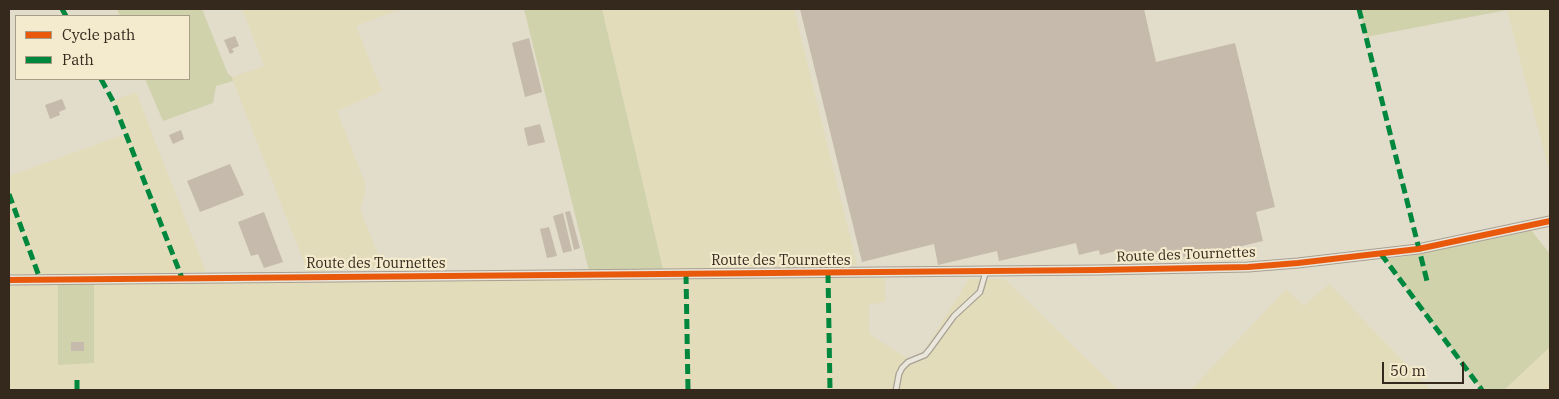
<!DOCTYPE html>
<html>
<head>
<meta charset="utf-8">
<style>
	body { margin:0 }
	#map { position:relative; width:1559px; height:399px; overflow:hidden; background:#e2dcca; font-family:"IBM Plex Serif",serif }
	canvas { display:block }
	.frame { position:absolute; inset:0; border:10px solid #34291c; pointer-events:none }
	.legend { position:absolute; left:15px; top:15px; width:175px; height:65px; box-sizing:border-box; background:#f4ebce; border:1px solid #a79d87; margin:0; padding:6px 9px; list-style:none; font-size:15px; color:#34291c }
	.legend li { display:flex; align-items:center; gap:10px; height:25px }
	.legend b { width:25px; border:1px solid #a79d87 }
	.scale { position:absolute; left:1382px; top:362px; width:82px; height:22px; box-sizing:border-box; border:2px solid #34291c; border-top:0; padding-left:6px; font-size:15px; line-height:18px; white-space:nowrap; color:#34291c; -webkit-text-stroke:4px #f4ebce; paint-order:stroke }
</style>
</head>
<body>
<div id="map">
<canvas width="1559" height="399"></canvas>
<div class="frame"></div>
<ul class="legend">
<li><b style="height:6px;background:#e8590c"></b>Cycle path</li>
<li><b style="height:6px;background:#00873e"></b>Path</li>
</ul>
<div class="scale">50 m</div>
</div>
<script>
const g = document.querySelector('canvas').getContext('2d');
g.lineJoin = 'round';
function fill(path, color) { g.fillStyle = color; g.fill(path, 'evenodd'); }
const shape = rows => new Path2D(rows.map(r => 'M' + r).join(''));
function stroke(path, color, width, dash) { g.strokeStyle = color; g.lineWidth = width; g.lineCap = dash ? 'butt' : 'round'; g.setLineDash(dash || []); g.stroke(path); }
function label(font, color, halo, rows, align = 'center') {
  g.font = font + ' "IBM Plex Serif",serif'; g.lineWidth = 4.5; g.setLineDash([]); g.textBaseline = 'middle'; g.strokeStyle = halo; g.fillStyle = color; for (const [text, x, y, turn = 0] of rows) {
    g.save(); g.translate(x, y); g.rotate((+turn || 0) * Math.PI / 180); g.textAlign = isNaN(turn) ? turn : align; if (halo) g.strokeText(text, 0, 0); g.fillText(text, 0, 0); g.restore();
  }
}
const farmland = shape([
	[242,9,400,9,356,26,382,91,337,111,365,183,365,194,361,206,361,212,383,266,308,272,233,81,232,77,262,67,264,65],
	[602,9,794,9,857,265,663,269],
	[1507,9,1550,9,1550,174,1507,10],
	[136,92,206,272,9,275,9,176,125,134,113,101],
	[885,277,885,302,869,304,869,334,916,364,969,279,1005,279,1118,390,9,390,9,285,58,284,58,365,93,363,94,283],
	[1329,284,1431,390,1191,390,1286,289,1304,306],
	[1550,347,1550,390,1504,390]
]);
const green = shape([
	[117,9,202,9,228,74,232,77,233,81,216,86,213,103,163,121,145,79,189,79,189,16,120,16],
	[524,9,602,9,663,269,589,271],
	[1359,9,1507,9,1507,10,1366,37],
	[1531,230,1550,254,1550,347,1504,390,1482,390,1385,259,1415,255],
	[94,283,94,363,58,365,58,284]
]);
const building = shape([
	[800,9,1144,9,1156,62,1235,43,1275,207,1256,212,1263,241,1184,260,1183,254,1163,259,1162,253,1142,258,1141,252,1121,257,1120,250,1100,255,1099,250,1079,255,1076,243,999,261,997,251,938,265,934,244,862,262],
	[235,36,239,46,232,49,234,52,230,54,224,40],
	[529,38,542,92,525,97,512,43],
	[62,99,66,109,59,112,60,115,50,119,45,105],
	[540,124,545,142,528,146,524,128],
	[181,130,184,139,173,144,169,135],
	[230,164,244,195,200,212,187,181],
	[570,211,580,248,574,250,565,212],
	[264,212,283,262,264,268,258,254,251,256,238,222],
	[563,213,572,251,563,253,553,216],
	[549,227,557,256,547,258,540,229],
	[71,342,84,342,84,351,71,351]
]);
const service = shape([
	[896,390,899,374,902,368,908,362,925,355,930,349,954,316,980,292,986,271]
]);
const minor = shape([
	[9,280,1098,270,1248,267,1298,263,1418,249,1550,221]
]);
const quiet = shape([
	[62,9,66,16],
	[1359,9,1427,281],
	[101,79,113,101,182,278],
	[9,194,40,279],
	[1381,254,1482,390],
	[828,273,830,390],
	[686,274,688,390],
	[77,390,77,376]
]);
const cycleway = shape([
	[9,280,1098,270,1248,267,1298,263,1418,249,1550,221]
]);
const streetNames = [
	["Route des Tournettes",1186,255,-2],
	["Route des Tournettes",781,261],
	["Route des Tournettes",376,264]
];
fill(farmland, '#e2dcba');
fill(green, '#d0d2ac');
fill(building, '#c5baab');
stroke(service, '#a7a093', 7);
stroke(minor, '#a7a093', 11);
stroke(service, '#eae6db', 4.5);
stroke(minor, '#eae6db', 9);
stroke(quiet, '#00873e', 5, [10, 5]);
stroke(cycleway, '#e8590c', 6);
label('14px', '#34291c', '#f4ebce', streetNames);
</script>
</body>
</html>
